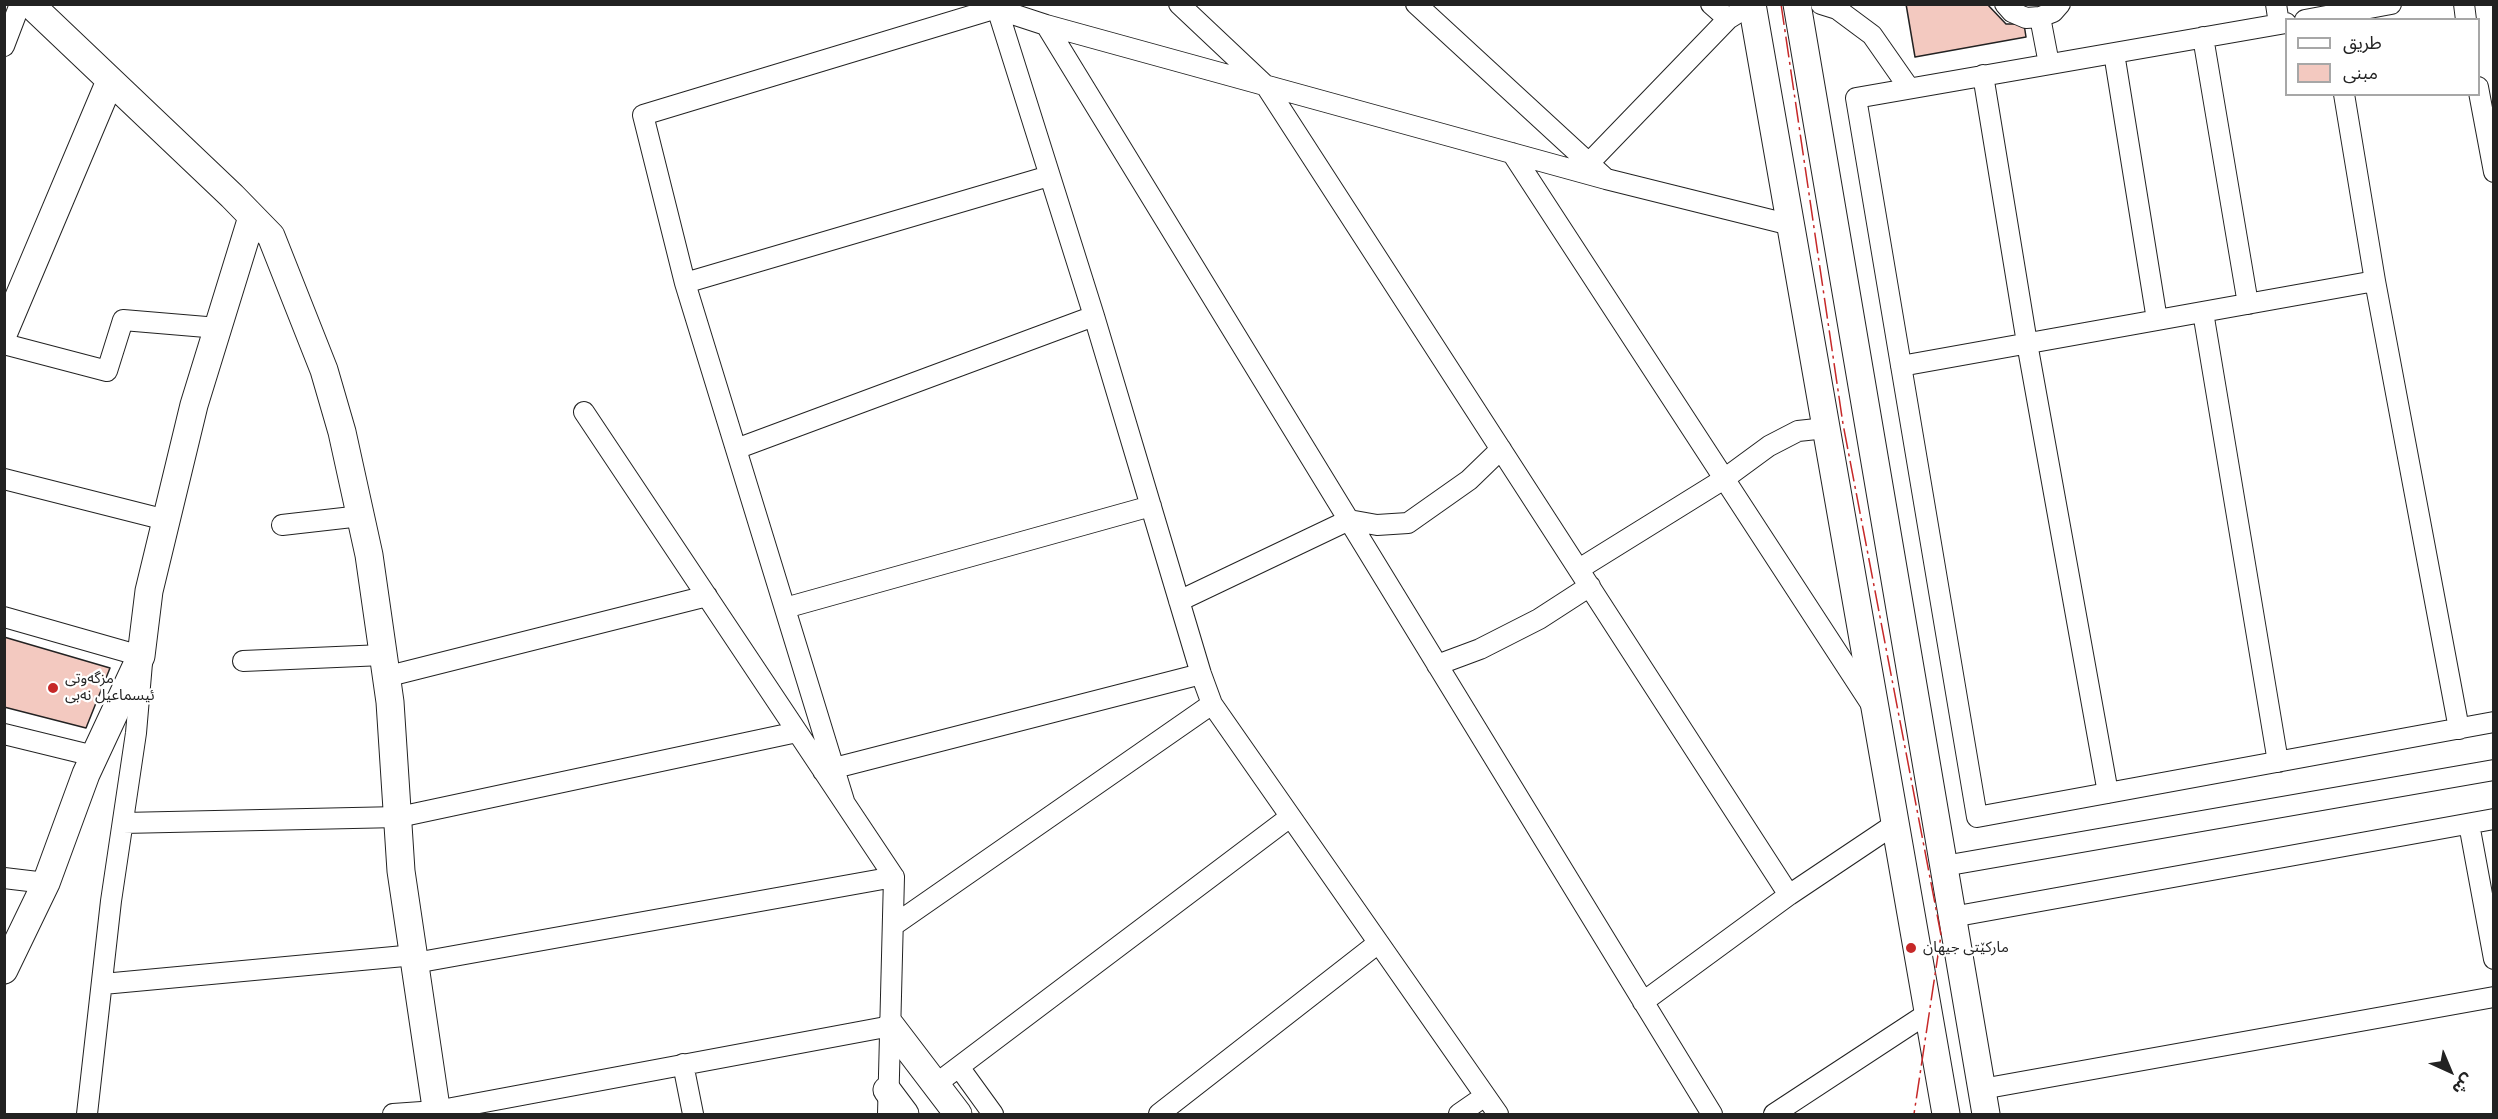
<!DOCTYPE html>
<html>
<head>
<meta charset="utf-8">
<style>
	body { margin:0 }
	#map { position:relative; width:2498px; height:1119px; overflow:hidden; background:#fff; font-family:"Fira Sans Condensed","Noto Sans Arabic",sans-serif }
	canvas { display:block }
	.frame { position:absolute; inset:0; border:6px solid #222; pointer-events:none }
	.legend { position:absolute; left:2285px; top:18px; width:195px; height:78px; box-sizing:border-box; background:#fff; border:2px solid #a7a7a7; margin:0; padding:8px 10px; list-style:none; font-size:18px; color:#222 }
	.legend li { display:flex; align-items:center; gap:12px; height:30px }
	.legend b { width:30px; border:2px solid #a7a7a7 }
	.north { position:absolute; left:2420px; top:1041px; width:60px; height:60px; -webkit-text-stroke:4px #fff; paint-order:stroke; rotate:136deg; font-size:16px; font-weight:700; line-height:24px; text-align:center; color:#222 }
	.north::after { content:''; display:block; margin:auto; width:21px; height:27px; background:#222; clip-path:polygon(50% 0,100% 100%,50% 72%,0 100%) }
</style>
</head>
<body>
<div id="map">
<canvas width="2498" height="1119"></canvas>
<div class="frame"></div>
<ul class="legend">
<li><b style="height:8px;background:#fff"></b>طريق</li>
<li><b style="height:16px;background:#f3c9c0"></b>مبنى</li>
</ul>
<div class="north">ش</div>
</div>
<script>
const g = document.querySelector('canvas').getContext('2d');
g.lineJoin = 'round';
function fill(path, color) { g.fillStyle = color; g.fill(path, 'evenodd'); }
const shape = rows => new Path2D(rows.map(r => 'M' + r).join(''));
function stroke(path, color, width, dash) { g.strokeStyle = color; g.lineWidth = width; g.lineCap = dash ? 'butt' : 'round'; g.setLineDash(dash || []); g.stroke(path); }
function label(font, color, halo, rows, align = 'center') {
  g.font = font + ' "Fira Sans Condensed","Noto Sans Arabic",sans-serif'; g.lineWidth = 4.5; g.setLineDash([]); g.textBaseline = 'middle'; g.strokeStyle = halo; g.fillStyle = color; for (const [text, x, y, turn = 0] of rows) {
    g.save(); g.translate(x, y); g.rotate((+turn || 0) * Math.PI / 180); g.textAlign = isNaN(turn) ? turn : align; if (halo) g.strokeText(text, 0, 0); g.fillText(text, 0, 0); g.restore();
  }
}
const building = shape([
	[1906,4,1987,4,2006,24,2024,24,2026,37,1915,57,1906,4],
	[4,637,110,668,86,728,4,707,4,637]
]);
const street = shape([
	[1179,4,1266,86,1789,895],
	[1416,4,1604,177],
	[1711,4,1728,19],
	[1821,4,1837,9,1872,35,1909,88],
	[2005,4,2012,12,2026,18,2040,17,2053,12,2060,4],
	[2276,4,2279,24],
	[2464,4,2466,20],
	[988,6,1046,25,1606,179,1791,225],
	[2040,17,2049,64],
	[2305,20,2391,4],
	[2286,23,1856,98,1977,817,2494,722],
	[1046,25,1712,1114],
	[2203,37,2248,304],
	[4,46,20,4],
	[2114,53,2157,320],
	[1983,75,2027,343,2108,793],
	[2478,87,2494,172],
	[2344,94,2375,281,2459,729],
	[1512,153,1871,704],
	[1589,163,1728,19,1752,4],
	[685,283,1049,176],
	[2203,312,2278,762],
	[4,344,107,371,123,320,218,328],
	[1901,366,2375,281],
	[584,412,894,877,888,1114],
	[736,449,1094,316],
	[4,479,166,520],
	[282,525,361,516],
	[1579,569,1724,479,1769,446,1798,431,1826,428],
	[1179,601,1349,520,1377,525,1408,523,1469,480,1501,449],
	[785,608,1151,506],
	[4,617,141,656],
	[243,661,383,655],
	[1437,665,1480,649,1539,619,1590,586],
	[385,677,707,596],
	[4,734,94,756],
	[823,771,1201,674],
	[844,801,685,283,643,115,997,8,1094,316,1201,674,1212,704,1498,1114],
	[123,823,399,817,797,732],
	[2469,824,2494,959],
	[1944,866,2494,770],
	[4,878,46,883],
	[1952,917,2494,819],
	[894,925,1212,704],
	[415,963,894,877],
	[103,984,415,955],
	[1643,1002,1789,895,1895,824],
	[683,1064,693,1114],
	[959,1067,993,1114],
	[936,1084,1290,817],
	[1982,1089,2494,997],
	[87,1114,111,901,136,733,142,663],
	[393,1114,436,1111,891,1026],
	[1159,1114,1377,944],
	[1459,1114,1485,1096],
	[1774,1114,1928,1013]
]);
const secondary = shape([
	[30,4,232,196,271,236,324,370,342,432,369,555,390,702,401,871,437,1114],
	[1752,4,1946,1114],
	[1797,4,1986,1114],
	[4,332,110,81],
	[4,970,46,883,86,774,141,656,149,591,194,405,252,217],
	[891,1026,958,1114],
	[887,1090,905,1114]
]);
const power = shape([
	[1781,4,1843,424,1941,935,1914,1114]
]);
const markers = [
	[53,688,6,"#c62828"],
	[1911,948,6,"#c62828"]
];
const poiNames = [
	["مزگەوتی",65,679],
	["ئیسماعیل نەبی",65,696],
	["مارکێتی جیهان",1923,948]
];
fill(building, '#f3c9c0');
stroke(building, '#222', 1.5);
stroke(street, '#222', 22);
stroke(secondary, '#222', 29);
stroke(street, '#fff', 20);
stroke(secondary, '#fff', 27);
stroke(power, '#c62828', 1.5, [21, 4.5, 3, 4.5]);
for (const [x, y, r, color] of markers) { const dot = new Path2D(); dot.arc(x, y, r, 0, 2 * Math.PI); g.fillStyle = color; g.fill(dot); stroke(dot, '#fff', 2); }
label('15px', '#222', '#fff', poiNames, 'left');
</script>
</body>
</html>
